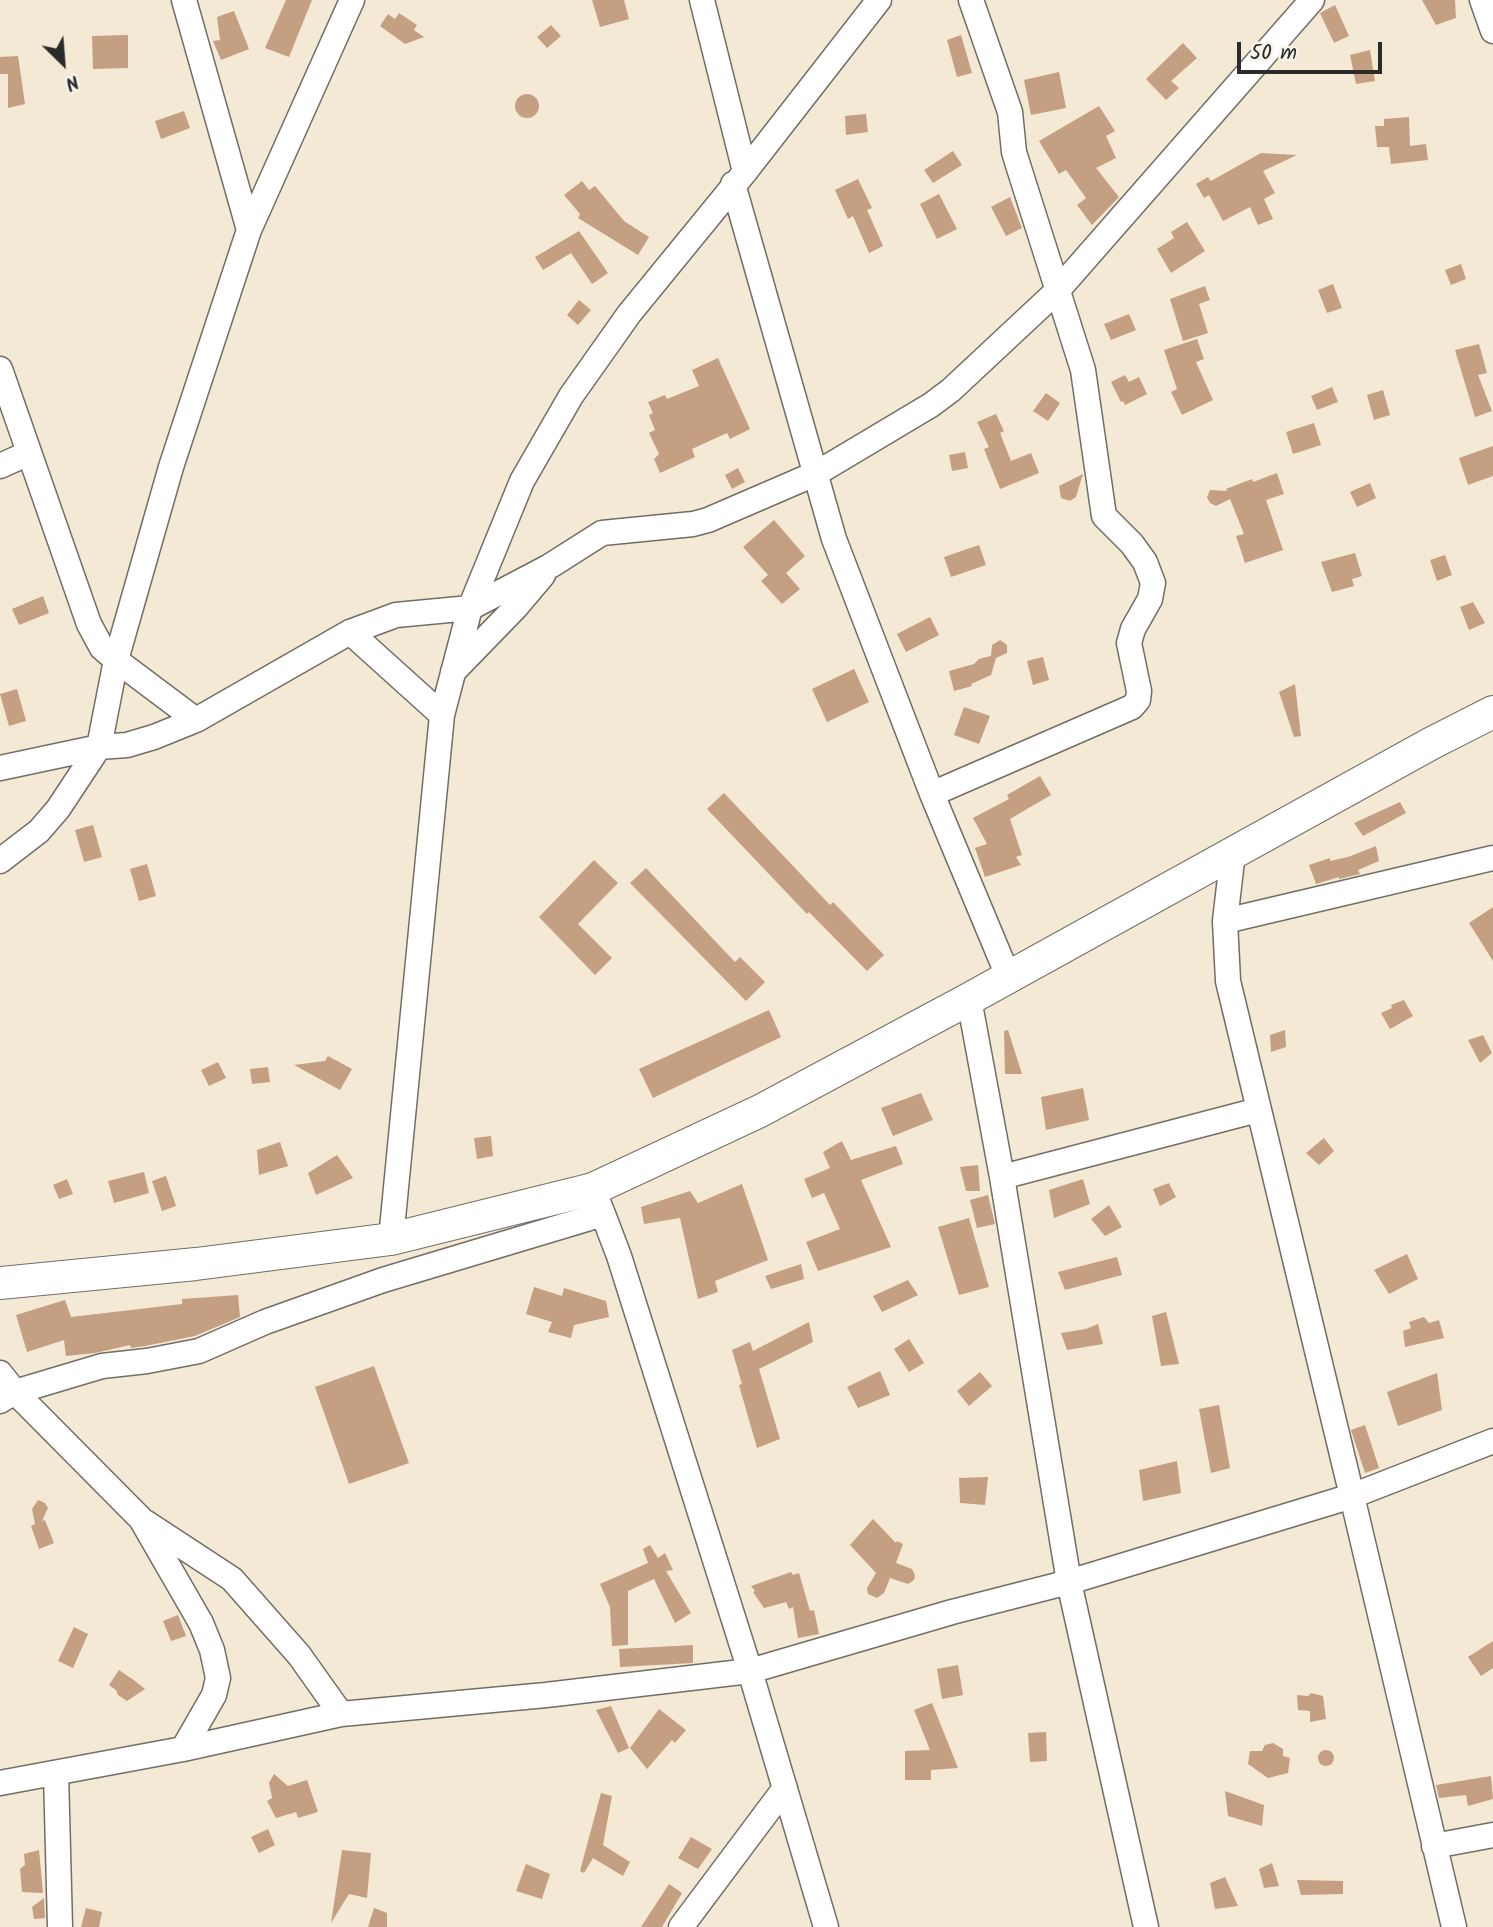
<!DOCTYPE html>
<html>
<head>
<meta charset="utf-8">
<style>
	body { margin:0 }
	#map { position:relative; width:1493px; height:1927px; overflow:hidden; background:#f4e9d4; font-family:Kalam,sans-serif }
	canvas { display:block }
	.north { position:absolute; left:28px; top:28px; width:70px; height:70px; -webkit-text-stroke:5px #f7f3e8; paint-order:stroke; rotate:155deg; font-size:19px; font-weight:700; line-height:28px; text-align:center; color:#2b2b2b }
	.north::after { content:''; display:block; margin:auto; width:24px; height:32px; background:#2b2b2b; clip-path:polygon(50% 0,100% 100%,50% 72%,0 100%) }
	.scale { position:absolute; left:1237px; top:42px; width:145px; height:32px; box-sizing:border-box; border:4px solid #2b2b2b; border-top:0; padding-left:9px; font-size:21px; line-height:24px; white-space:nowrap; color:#2b2b2b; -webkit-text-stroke:5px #f7f3e8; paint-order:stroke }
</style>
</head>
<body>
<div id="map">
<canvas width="1493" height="1927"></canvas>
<div class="north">N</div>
<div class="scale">50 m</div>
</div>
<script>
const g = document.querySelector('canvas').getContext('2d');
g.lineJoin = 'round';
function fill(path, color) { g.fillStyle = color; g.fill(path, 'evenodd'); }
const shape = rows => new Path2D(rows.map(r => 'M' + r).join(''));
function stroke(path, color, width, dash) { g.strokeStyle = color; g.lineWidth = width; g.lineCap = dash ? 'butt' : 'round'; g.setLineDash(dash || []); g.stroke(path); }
const building = shape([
	[286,0,312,0,289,57,265,48],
	[592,0,624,0,629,19,600,27],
	[1422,0,1455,0,1456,18,1436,25],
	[1335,5,1349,36,1334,43,1320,13],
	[234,11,249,49,221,60,213,41,220,40,217,17],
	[399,13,417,25,414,30,424,37,405,44,380,26,388,14,395,19],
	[551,25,561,36,547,48,537,37],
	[128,35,128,68,93,69,92,36],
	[961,35,972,73,957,77,947,40],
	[1183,43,1197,58,1171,81,1179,88,1166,100,1146,79],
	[1370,50,1375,81,1356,84,1350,55],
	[18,56,25,104,8,108,8,74,0,74,0,57],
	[1059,72,1066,108,1031,115,1024,80],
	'515 106a12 12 0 1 1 24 0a12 12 0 1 1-24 0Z',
	[1099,106,1115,131,1106,136,1116,158,1096,168,1119,197,1092,225,1077,205,1086,198,1066,170,1059,174,1039,141],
	[184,111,190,128,161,139,155,121],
	[866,114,868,132,846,135,845,116],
	[1409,117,1410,146,1426,144,1428,160,1391,164,1389,147,1377,147,1375,126,1384,126,1384,119],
	[953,151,962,165,933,183,924,170],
	[1261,153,1297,155,1263,171,1275,193,1264,199,1273,219,1258,225,1250,207,1223,221,1209,195,1204,198,1196,184,1208,177,1211,181],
	[858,179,872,208,867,210,883,246,869,253,853,216,848,219,835,190],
	[582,181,589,190,595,186,624,221,649,237,638,255,578,218,580,214,564,195],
	[939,194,957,229,937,239,920,204],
	[1010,197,1022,228,1006,236,991,207],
	[1187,222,1205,251,1171,273,1157,249,1174,238,1171,232],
	[579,231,608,273,592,284,571,253,543,270,535,257],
	[1461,264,1466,279,1451,285,1445,270],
	[1333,284,1342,308,1327,313,1318,290],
	[1205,286,1210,300,1199,304,1208,333,1183,341,1170,299],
	[579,300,591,310,578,325,567,315],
	[1129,314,1136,330,1111,340,1104,324],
	[1197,339,1204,359,1196,362,1213,400,1182,415,1171,392,1177,389,1164,350],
	[1479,344,1487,373,1478,375,1492,411,1475,417,1455,350],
	[718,358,750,429,730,439,727,433,692,449,695,457,660,473,654,459,659,454,649,433,655,430,649,415,653,413,648,402,665,395,667,399,699,386,692,370],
	[1125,375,1129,382,1139,377,1147,394,1125,405,1123,401,1121,402,1111,382],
	[1332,387,1338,402,1317,410,1311,396],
	[1383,390,1390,415,1374,420,1367,395],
	[1046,393,1060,403,1048,421,1033,411],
	[996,414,1004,431,1000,433,1011,461,1031,453,1039,473,1000,489,984,449,989,447,977,422],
	[1314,423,1321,445,1293,454,1286,432],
	[1493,446,1493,476,1468,485,1459,458],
	[965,452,968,468,952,471,949,455],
	[738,468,745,482,732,489,725,475],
	[1277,473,1284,494,1266,500,1283,550,1245,563,1236,536,1244,534,1230,499,1216,506,1210,503,1207,497,1210,490,1227,491,1226,489,1252,479,1253,482],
	[1083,474,1076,497,1070,501,1061,498,1059,486],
	[1370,483,1376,498,1357,507,1350,492],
	[774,520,805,556,786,573,800,589,782,604,761,581,768,575,743,547],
	[979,545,986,565,951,577,944,557],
	[1355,553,1362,576,1352,579,1354,586,1332,592,1321,562],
	[1445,555,1452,575,1437,581,1430,560],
	[43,596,49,613,19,625,12,609],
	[1473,602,1485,623,1469,630,1460,607],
	[930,617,939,635,906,652,897,634],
	[1000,640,1007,645,1007,653,996,658,991,675,971,684,972,686,954,691,949,671,974,664,979,659,991,656,992,645],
	[1043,657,1049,680,1033,685,1027,661],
	[854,669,869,702,827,722,812,689],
	[1295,684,1301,736,1294,737,1279,692],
	[17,689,26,721,9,726,0,694],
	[964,707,990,716,979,744,954,735],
	[1040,776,1051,795,1010,819,1022,855,1016,857,1021,865,985,877,975,848,987,844,973,818,1009,799,1007,795],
	[724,793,830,905,833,902,884,955,867,971,809,912,807,914,707,809],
	[1400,802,1406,813,1363,836,1354,823],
	[93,825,102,857,84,862,75,830],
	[1376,846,1379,861,1358,870,1360,874,1339,879,1339,877,1316,884,1309,865,1330,858,1330,861,1348,857],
	[594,860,618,883,578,924,612,958,595,975,539,917],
	[147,864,156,896,139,901,130,869],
	[646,868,735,962,740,957,765,982,746,1001,630,883],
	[1493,907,1493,961,1469,923],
	[1404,1000,1413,1016,1390,1029,1381,1013,1392,1008,1391,1005],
	[769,1010,781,1037,653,1098,639,1069],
	[1008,1030,1022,1074,1005,1074,1004,1031],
	[1285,1030,1286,1047,1271,1052,1270,1035],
	[1483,1035,1492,1053,1480,1063,1468,1040],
	[328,1056,352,1069,340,1090,294,1065,325,1061],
	[218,1062,226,1078,209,1086,201,1070],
	[268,1067,270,1082,252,1084,250,1069],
	[1083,1088,1089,1120,1046,1130,1041,1097],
	[921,1093,933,1120,893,1136,881,1108],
	[491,1136,493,1156,477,1159,474,1138],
	[1324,1138,1334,1151,1319,1165,1306,1153],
	[842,1141,851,1160,896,1146,903,1164,861,1180,891,1247,818,1271,806,1242,840,1229,824,1193,812,1198,804,1179,830,1168,823,1152],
	[280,1142,288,1166,259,1175,257,1150],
	[337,1155,353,1178,316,1195,308,1173],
	[978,1165,980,1191,966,1191,960,1167],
	[144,1172,149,1193,114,1203,108,1181],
	[166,1176,176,1206,162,1211,152,1181],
	[67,1179,73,1194,59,1199,53,1185],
	[1083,1179,1090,1204,1054,1218,1049,1190],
	[1169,1183,1176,1197,1160,1206,1153,1189],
	[742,1184,768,1260,715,1281,718,1292,698,1299,680,1218,644,1224,641,1207,690,1191,698,1203],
	[988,1195,995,1224,977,1228,970,1200],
	[1109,1205,1122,1227,1105,1236,1091,1219],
	[969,1218,989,1287,959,1295,938,1227],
	[1407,1254,1418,1279,1389,1294,1374,1270],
	[1117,1257,1122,1275,1065,1290,1058,1272],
	[801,1264,804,1279,771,1289,765,1276],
	[908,1280,918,1295,882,1312,873,1296],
	[534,1287,562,1296,564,1288,606,1301,609,1317,574,1325,571,1338,548,1332,552,1322,526,1314],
	[238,1295,240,1317,195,1336,145,1346,131,1348,130,1345,95,1353,66,1356,64,1340,27,1352,16,1315,65,1300,71,1317,182,1304,182,1299],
	[1166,1312,1179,1364,1161,1366,1152,1316],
	[1424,1317,1429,1323,1439,1320,1444,1338,1405,1347,1403,1331,1411,1328,1409,1322],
	[809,1322,813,1342,759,1369,780,1439,757,1448,739,1385,742,1384,732,1350,750,1342,753,1351],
	[1098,1324,1103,1344,1067,1350,1061,1333,1086,1329],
	[909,1339,924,1363,909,1372,894,1349],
	[374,1366,409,1463,349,1484,315,1387],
	[880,1371,890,1395,858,1408,847,1387],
	[980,1372,992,1386,969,1406,957,1391],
	[1437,1373,1442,1410,1398,1426,1387,1392],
	[1219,1405,1230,1468,1211,1473,1199,1409],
	[1365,1425,1379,1468,1365,1473,1351,1430],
	[1177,1461,1181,1493,1143,1501,1139,1470],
	[988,1477,985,1505,960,1503,959,1478],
	[38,1500,45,1503,48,1508,42,1521,45,1520,54,1543,39,1549,31,1526,35,1524,32,1509],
	[873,1519,896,1543,897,1541,903,1544,896,1563,912,1569,915,1575,914,1580,908,1584,890,1578,884,1593,877,1598,868,1594,867,1588,876,1573,850,1545],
	[650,1545,658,1558,665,1553,673,1570,666,1571,691,1613,675,1623,654,1579,628,1591,628,1645,612,1646,610,1607,600,1584,648,1563,643,1549],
	[791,1572,793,1575,799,1573,810,1611,814,1610,819,1634,798,1638,793,1607,789,1609,786,1602,764,1608,753,1592,755,1591,751,1586],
	[178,1615,186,1636,171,1641,163,1621],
	[74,1627,88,1634,73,1668,58,1661],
	[1493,1641,1493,1668,1481,1676,1468,1657],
	[693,1645,693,1663,620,1667,619,1649],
	[958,1665,963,1695,942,1699,937,1669],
	[119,1670,135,1681,145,1689,127,1701,118,1695,116,1690,109,1685],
	[1311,1693,1323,1696,1326,1719,1310,1722,1310,1711,1298,1710,1297,1695,1308,1696],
	[932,1703,958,1768,931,1770,931,1780,905,1780,905,1751,930,1750,914,1710],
	[611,1706,629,1748,618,1753,596,1710],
	[659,1709,686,1730,675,1743,672,1740,647,1769,630,1748],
	[1046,1732,1047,1761,1030,1762,1028,1733],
	[1273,1743,1283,1749,1283,1756,1290,1758,1288,1773,1268,1778,1248,1764,1250,1751,1262,1751,1265,1745],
	'1318 1758a8 8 0 1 1 16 0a8 8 0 1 1-16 0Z',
	[274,1774,288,1786,307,1780,318,1812,298,1818,296,1812,276,1818,267,1801,272,1798,269,1783],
	[1491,1776,1493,1799,1468,1806,1466,1795,1439,1798,1436,1785],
	[1225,1791,1264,1805,1262,1826,1228,1816],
	[601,1793,612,1796,603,1845,630,1862,623,1876,593,1858,584,1873,580,1871],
	[268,1829,275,1845,259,1853,251,1837],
	[691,1837,712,1849,698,1869,678,1858],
	[39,1850,43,1893,22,1892,20,1869,25,1865,24,1854],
	[342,1850,371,1853,367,1898,349,1894,331,1923],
	[1272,1863,1279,1886,1264,1888,1259,1869],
	[526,1864,550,1874,542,1899,516,1891],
	[1225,1877,1238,1906,1215,1909,1210,1883],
	[1297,1880,1343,1881,1343,1894,1301,1895],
	[669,1884,682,1893,662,1927,641,1927],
	[44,1898,45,1918,34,1919,32,1907],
	[86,1908,102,1912,99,1927,81,1927],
	[374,1908,387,1913,387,1927,368,1927]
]);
const minor = shape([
	[184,0,249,230],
	[702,0,745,172],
	[1482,0,1493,31],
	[733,184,834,539,932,794,1008,976],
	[0,369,89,624,96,637,102,648,116,660,196,720,350,632,396,615,470,608,550,566,602,533,693,524,708,520,817,473,931,405,951,390,1057,291,1312,0],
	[0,466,29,453],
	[350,632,442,715],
	[453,672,516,607,543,575],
	[0,768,99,747,127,745,154,737,196,720],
	[932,794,1132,707,1138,700,1139,691,1129,643,1133,629,1150,599,1153,583,1145,562,1132,544,1104,516,1083,370,1018,165,1014,152,1010,112,971,0],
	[0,861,39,831,58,809,99,747,116,660,171,467,249,230,352,0],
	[1225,921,1493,858],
	[969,999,1002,1177,1069,1582,1146,1927],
	[1002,1177,1258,1110],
	[603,1214,619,1256,750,1671,826,1927],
	[391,1239,442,715,470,608,522,481,571,396,629,314,745,172,879,0],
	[0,1373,15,1392,141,1519,201,1623,212,1650,218,1678,214,1695,183,1749],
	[0,1401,15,1392,102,1366,147,1361,199,1351,265,1322,383,1280,603,1214,597,1199],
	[145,1522,232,1579,299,1655,341,1714],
	[56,1773,60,1927],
	[0,1783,183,1749,341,1714,546,1695,750,1671,952,1612,1069,1582,1352,1496,1228,981,1225,921,1233,852],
	[1434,1846,1493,1835],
	[681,1927,785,1788],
	[1454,1927,1352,1496,1493,1441]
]);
const major = shape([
	[0,1283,196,1264,391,1239,593,1189,760,1111,969,999,1432,743,1493,712]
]);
fill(building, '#c59f81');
stroke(minor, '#716e66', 27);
stroke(major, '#716e66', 34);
stroke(minor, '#fff', 24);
stroke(major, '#fff', 32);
</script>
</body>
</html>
